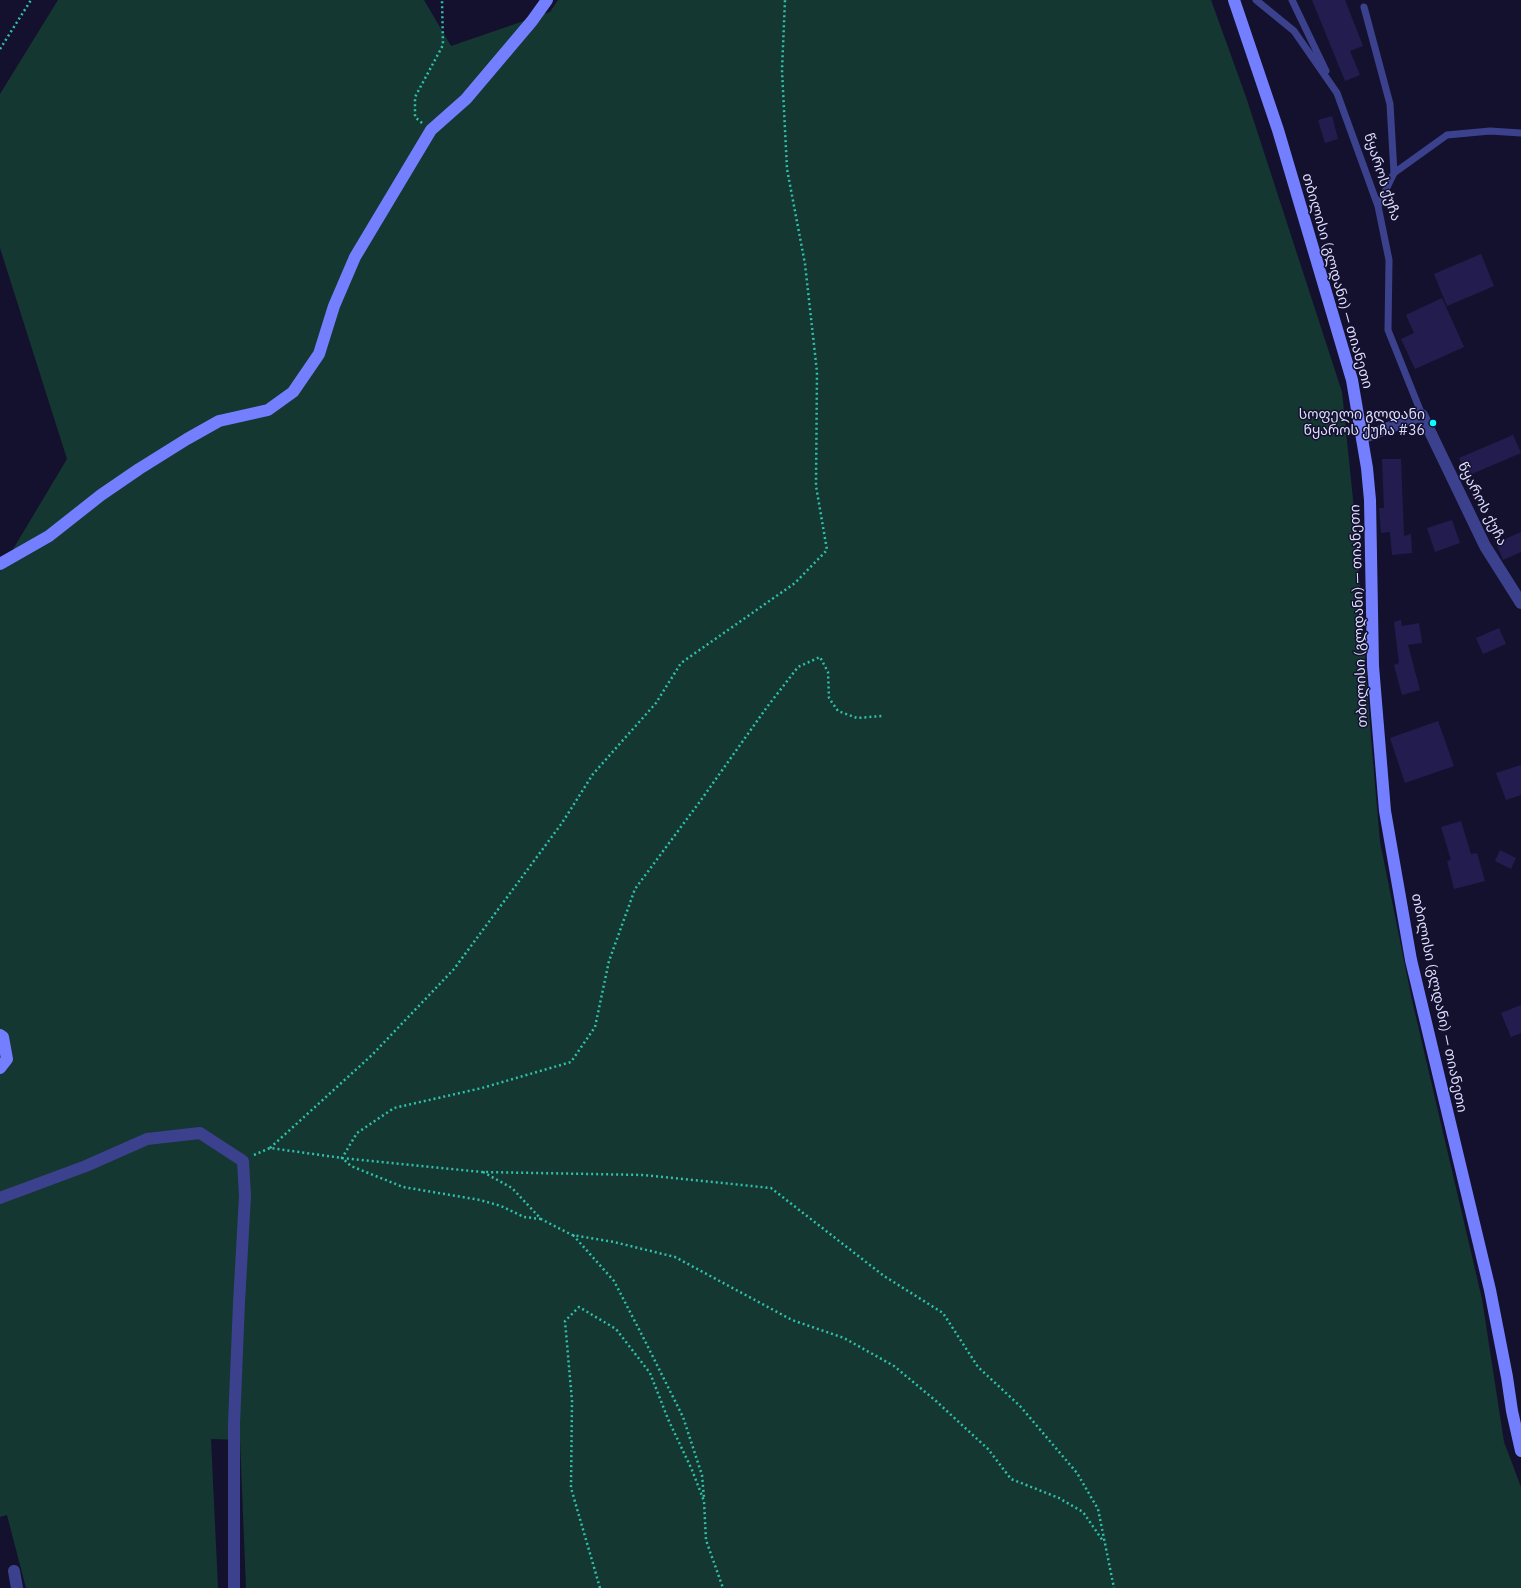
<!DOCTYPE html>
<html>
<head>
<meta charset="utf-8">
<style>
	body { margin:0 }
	canvas { display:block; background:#13112d }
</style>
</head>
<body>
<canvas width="1521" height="1588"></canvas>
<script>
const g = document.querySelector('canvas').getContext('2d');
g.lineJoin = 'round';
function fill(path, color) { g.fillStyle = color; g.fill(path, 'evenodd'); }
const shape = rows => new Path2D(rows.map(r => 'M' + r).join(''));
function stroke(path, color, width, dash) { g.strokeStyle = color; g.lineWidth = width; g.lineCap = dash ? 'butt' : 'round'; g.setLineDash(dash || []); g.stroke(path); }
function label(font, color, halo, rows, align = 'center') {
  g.font = font + ' "IBM Plex Sans","Noto Sans Georgian",sans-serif'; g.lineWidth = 3; g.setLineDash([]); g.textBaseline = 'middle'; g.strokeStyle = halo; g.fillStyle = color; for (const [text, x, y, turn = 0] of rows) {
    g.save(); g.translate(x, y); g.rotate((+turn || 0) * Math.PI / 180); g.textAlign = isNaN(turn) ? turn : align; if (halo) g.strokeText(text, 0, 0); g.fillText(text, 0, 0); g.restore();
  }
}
const green = shape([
	[58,0,424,0,451,46,550,12,558,0,1211,0,1246,97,1342,392,1355,519,1371,738,1380,842,1412,1000,1482,1299,1504,1442,1521,1487,1521,1588,246,1588,240,1440,211,1439,218,1588,26,1588,7,1515,0,1517,0,571,67,459,0,248,0,94]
]);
const building = shape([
	[1312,0,1345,0,1363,46,1350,51,1360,75,1345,81],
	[1332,116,1338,139,1325,143,1318,120],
	[1481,254,1494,286,1447,306,1434,274],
	[1442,298,1464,347,1415,369,1401,339,1414,333,1406,315],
	[1513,435,1521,453,1467,476,1459,458],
	[1382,459,1401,459,1404,536,1411,534,1412,553,1392,555,1390,532,1381,533,1379,508,1384,508],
	[1452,520,1460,543,1435,552,1427,528],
	[1521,532,1521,552,1503,560,1496,543],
	[1401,620,1402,626,1419,623,1422,643,1408,645,1420,690,1402,695,1394,665,1399,663,1394,622],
	[1499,628,1506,644,1483,654,1476,638],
	[1438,721,1454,766,1405,783,1390,738],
	[1521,765,1521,795,1506,800,1496,773],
	[1461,821,1471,854,1477,853,1485,881,1454,889,1447,861,1451,860,1441,827],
	[1500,850,1516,858,1511,869,1495,861],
	[1521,1005,1521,1033,1511,1037,1501,1013]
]);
const path = shape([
	[0,49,31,0],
	[422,123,415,117,415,97,443,45,442,0],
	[270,1148,372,1055,454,969,562,823,593,774,656,703,681,663,795,583,827,550,816,486,817,372,805,264,787,169,782,70,785,0],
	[254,1155,270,1148,342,1158,482,1172,644,1175,771,1188,884,1276,943,1313,978,1367,1020,1406,1077,1473,1098,1509,1114,1588],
	[483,1172,512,1188,541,1219,572,1235,614,1242,675,1257,792,1320,844,1338,894,1366,936,1401,988,1449,1011,1479,1059,1498,1083,1512,1103,1541],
	[541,1219,524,1217,501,1206,480,1200,403,1187,351,1166,342,1158,357,1133,394,1108,482,1088,571,1062,595,1027,609,961,635,889,701,800,767,707,798,667,820,657,828,672,829,698,838,711,857,718,882,716],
	[573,1235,614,1281,644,1339,683,1417,702,1475,704,1498],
	[600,1588,571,1488,572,1401,565,1321,579,1307,616,1329,650,1373,668,1419,692,1470,704,1501,706,1540,723,1588]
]);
const lane = shape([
	[1256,0,1294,31,1337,93,1378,206,1389,260,1388,330,1422,415],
	[1292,0,1326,71],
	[1364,7,1390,104,1394,173],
	[1378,206,1394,173,1447,135,1490,131,1521,133]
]);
const street = shape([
	[1362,438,1422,415,1485,546,1521,603],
	[0,1198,86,1166,147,1139,200,1133,243,1161,245,1196,239,1303,234,1424,234,1588],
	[14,1571,17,1588]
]);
const secondary = shape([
	[1234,0,1278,130,1352,380,1367,468,1370,500,1373,666,1385,811,1411,960,1490,1290,1507,1377,1512,1411,1521,1451],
	[0,564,49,536,101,495,139,469,187,439,219,421,268,410,293,392,319,354,334,306,355,257,431,130,466,99,532,21,547,0],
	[0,1035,3,1037,7,1059,0,1068]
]);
const markers = [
	[1433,423,4,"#09ffff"]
];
const streetNames = [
	["წყაროს ქუჩა",1382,177,72],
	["თბილისი (გლდანი) — თიანეთი",1337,281,74],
	["წყაროს ქუჩა",1482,504,63],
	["თბილისი (გლდანი) — თიანეთი",1359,616,-92],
	["თბილისი (გლდანი) — თიანეთი",1439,1003,78]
];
const poiNames = [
	["სოფელი გლდანი",1425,415],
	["წყაროს ქუჩა #36",1425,431]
];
fill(green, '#143732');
fill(building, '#221d4e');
stroke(path, '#2fc1aa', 2.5, [2, 3]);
stroke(lane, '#3c418d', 7);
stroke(street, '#3c418d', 12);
stroke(secondary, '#747fff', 12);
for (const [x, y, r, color] of markers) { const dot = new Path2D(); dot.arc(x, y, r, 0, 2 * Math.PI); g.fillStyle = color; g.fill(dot); stroke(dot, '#13112d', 1.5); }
label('14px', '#deddff', '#13112d', streetNames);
label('14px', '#deddff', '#13112d', poiNames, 'right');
</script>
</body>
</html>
